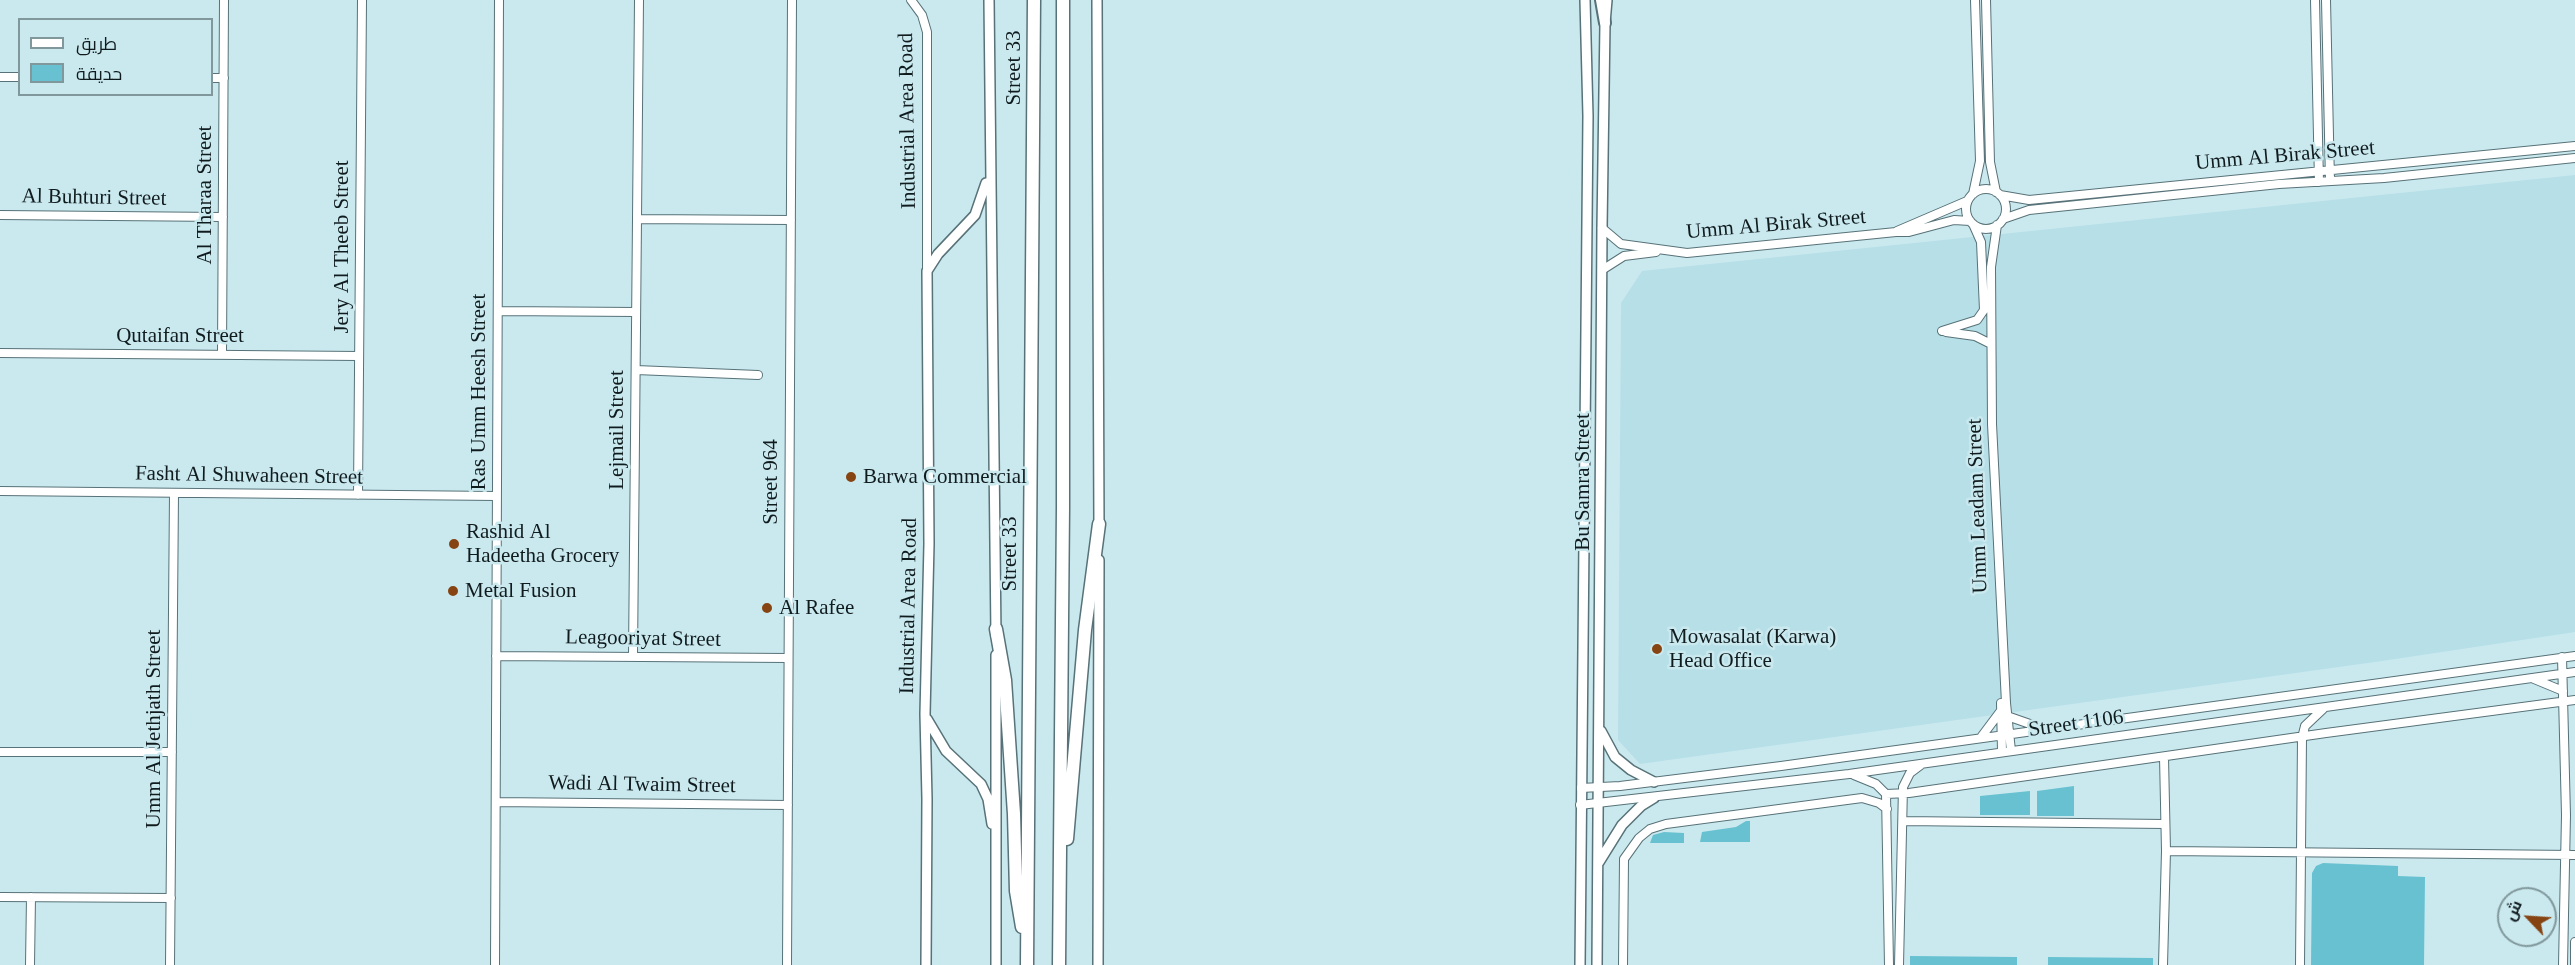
<!DOCTYPE html>
<html>
<head>
<meta charset="utf-8">
<style>
	body { margin:0 }
	#map { position:relative; width:2575px; height:965px; overflow:hidden; background:#cae9ef; font-family:Georgia,Cairo,serif }
	canvas { display:block }
	.legend { position:absolute; left:18px; top:18px; width:195px; height:78px; box-sizing:border-box; background:#cae9ef; border:2px solid #80979b; margin:0; padding:8px 10px; list-style:none; font-size:18px; color:#101b1e }
	.legend li { display:flex; align-items:center; gap:12px; height:30px }
	.legend b { width:30px; border:2px solid #80979b }
	.north { position:absolute; left:2497px; top:887px; width:60px; height:60px; box-sizing:border-box; background:#cae9ef; border:2px solid #80979b; border-radius:50%; rotate:295deg; font-size:16px; font-weight:700; line-height:24px; text-align:center; color:#101b1e }
	.north::after { content:''; display:block; margin:auto; width:21px; height:27px; background:#864413; clip-path:polygon(50% 0,100% 100%,50% 72%,0 100%) }
</style>
</head>
<body>
<div id="map">
<canvas width="2575" height="965"></canvas>
<ul class="legend">
<li><b style="height:8px;background:#fff"></b>طريق</li>
<li><b style="height:16px;background:#67c1d1"></b>حديقة</li>
</ul>
<div class="north">ش</div>
</div>
<script>
const g = document.querySelector('canvas').getContext('2d');
g.lineJoin = 'round';
function fill(path, color) { g.fillStyle = color; g.fill(path, 'evenodd'); }
const shape = rows => new Path2D(rows.map(r => 'M' + r).join(''));
function stroke(path, color, width, dash) { g.strokeStyle = color; g.lineWidth = width; g.lineCap = dash ? 'butt' : 'round'; g.setLineDash(dash || []); g.stroke(path); }
function label(font, color, halo, rows, align = 'center') {
  g.font = font + ' Georgia,serif'; g.lineWidth = 5; g.setLineDash([]); g.textBaseline = 'middle'; g.strokeStyle = halo; g.fillStyle = color; for (const [text, x, y, turn = 0] of rows) {
    g.save(); g.translate(x, y); g.rotate((+turn || 0) * Math.PI / 180); g.textAlign = isNaN(turn) ? turn : align; if (halo) g.strokeText(text, 0, 0); g.fillText(text, 0, 0); g.restore();
  }
}
const built = shape([
	[2575,175,2575,632,2382,661,1640,764,1618,740,1621,303,1642,271]
]);
const green = shape([
	[2074,786,2074,816,2037,816,2037,791],
	[2030,791,2030,815,1980,815,1980,796],
	[1746,821,1750,821,1750,842,1700,842,1702,832,1736,827],
	[1664,832,1684,833,1684,843,1650,843,1653,835],
	[2323,863,2398,866,2398,876,2425,877,2424,965,2311,965,2312,873,2316,866],
	[1910,956,2017,957,2017,965,1910,965],
	[2048,957,2153,958,2153,965,2048,965]
]);
const minor = shape([
	[911,0,922,15,927,32,927,271],
	[1986,0,1990,162,1996,192],
	[2315,0,2319,182],
	[2326,0,2330,181],
	[0,77,20,77],
	[212,78,224,78],
	'1966 209a20 20 0 1 1 40 0a20 20 0 1 1-40 0Z',
	[1973,194,1980,161,1975,0],
	[2000,195,2029,200,2575,146],
	[0,215,223,217],
	[637,219,791,220],
	[2003,219,2029,210,2279,184,2384,178,2575,158],
	[1997,225,1991,267,1992,424,2006,703,2011,751],
	[1602,228,1621,244,1687,253,1896,232,1909,232,1954,220,1970,221],
	[1897,231,1967,201],
	[1602,270,1624,256,1656,252],
	[498,311,636,312],
	[1942,331,1977,320,1984,310,1981,242,1973,224],
	[1946,332,1975,336,1991,344],
	[0,353,359,356],
	[222,355,224,0],
	[636,370,758,375],
	[0,491,497,496],
	[358,495,362,0],
	[496,656,788,658],
	[633,657,639,0],
	[2562,657,2566,815,2563,965],
	[2534,679,2563,691],
	[2001,703,2002,752],
	[2007,716,2030,724,2033,730],
	[1982,736,2000,712],
	[0,752,172,752],
	[1854,775,1876,784,1886,794,1889,965],
	[1581,788,1620,786,1781,766,2575,656],
	[1886,794,1909,793,2326,733,2575,700],
	[496,802,788,805],
	[1580,805,1849,774,2575,672],
	[1903,821,2165,824],
	[2166,851,2575,855],
	[0,897,171,898],
	[30,965,31,897],
	[170,965,174,493],
	[495,965,499,0],
	[787,965,792,0],
	[1623,965,1624,859,1639,838,1650,829,1666,824,1862,798,1879,803,1887,809],
	[1899,965,1903,787,1910,773,1922,764],
	[2163,965,2166,851,2164,757],
	[2300,965,2302,738,2305,726,2323,709],
	[2575,965,2575,942]
]);
const tertiary = shape([
	[989,0,996,636],
	[1097,0,1099,529],
	[927,719,946,751,981,784,988,799,992,824],
	[1601,731,1615,757,1631,770,1654,782],
	[1599,862,1622,825,1641,806,1654,798],
	[926,965,927,799,925,714,929,544,927,271,938,254,975,215,986,183],
	[996,965,996,655],
	[1098,965,1099,560],
	[1580,965,1588,116,1585,0],
	[1597,965,1602,228,1605,23,1607,0]
]);
const secondary = shape([
	[1601,0,1605,23]
]);
const trunk = shape([
	[996,629,1005,680,1014,814,1016,891,1022,927],
	[1067,839,1085,630,1099,524],
	[1027,965,1034,0],
	[1059,965,1063,507,1063,0]
]);
const markers = [
	[851,477,6,"#864413"],
	[454,544,6,"#864413"],
	[453,591,6,"#864413"],
	[767,608,6,"#864413"],
	[1657,649,6,"#864413"]
];
const streetNames = [
	["Street 33",1014,68,-90],
	["Industrial Area Road",908,121,-91],
	["Umm Al Birak Street",2285,156,-5],
	["Al Tharaa Street",205,195,-90],
	["Al Buhturi Street",94,198,1],
	["Umm Al Birak Street",1776,225,-5],
	["Jery Al Theeb Street",342,247,-90],
	["Qutaifan Street",180,336],
	["Ras Umm Heesh Street",479,392,-90],
	["Lejmail Street",617,430,-90],
	["Fasht Al Shuwaheen Street",249,476,1],
	["Street 964",771,482,-90],
	["Bu Samra Street",1583,482,-90],
	["Umm Leadam Street",1978,506,-92],
	["Street 33",1010,554,-90],
	["Industrial Area Road",909,606,-89],
	["Leagooriyat Street",643,639,1],
	["Street 1106",2076,724,-8],
	["Umm Al Jethjath Street",154,729,-90],
	["Wadi Al Twaim Street",642,785,1]
];
const poiNames = [
	["Barwa Commercial",863,477],
	["Rashid Al",466,532],
	["Hadeetha Grocery",466,556],
	["Metal Fusion",465,591],
	["Al Rafee",779,608],
	["Mowasalat (Karwa)",1669,637],
	["Head Office",1669,661]
];
fill(built, '#b7dfe7');
fill(green, '#67c1d1');
stroke(minor, '#577278', 10);
stroke(tertiary, '#577278', 12);
stroke(secondary, '#577278', 14);
stroke(trunk, '#577278', 15);
stroke(minor, '#fff', 8);
stroke(tertiary, '#fff', 9);
stroke(secondary, '#fff', 10);
stroke(trunk, '#fff', 12);
for (const [x, y, r, color] of markers) { const dot = new Path2D(); dot.arc(x, y, r, 0, 2 * Math.PI); g.fillStyle = color; g.fill(dot); stroke(dot, '#cae9ef', 2); }
label('21px', '#101b1e', '#cae9ef', streetNames);
label('21px', '#101b1e', '#cae9ef', poiNames, 'left');
</script>
</body>
</html>
